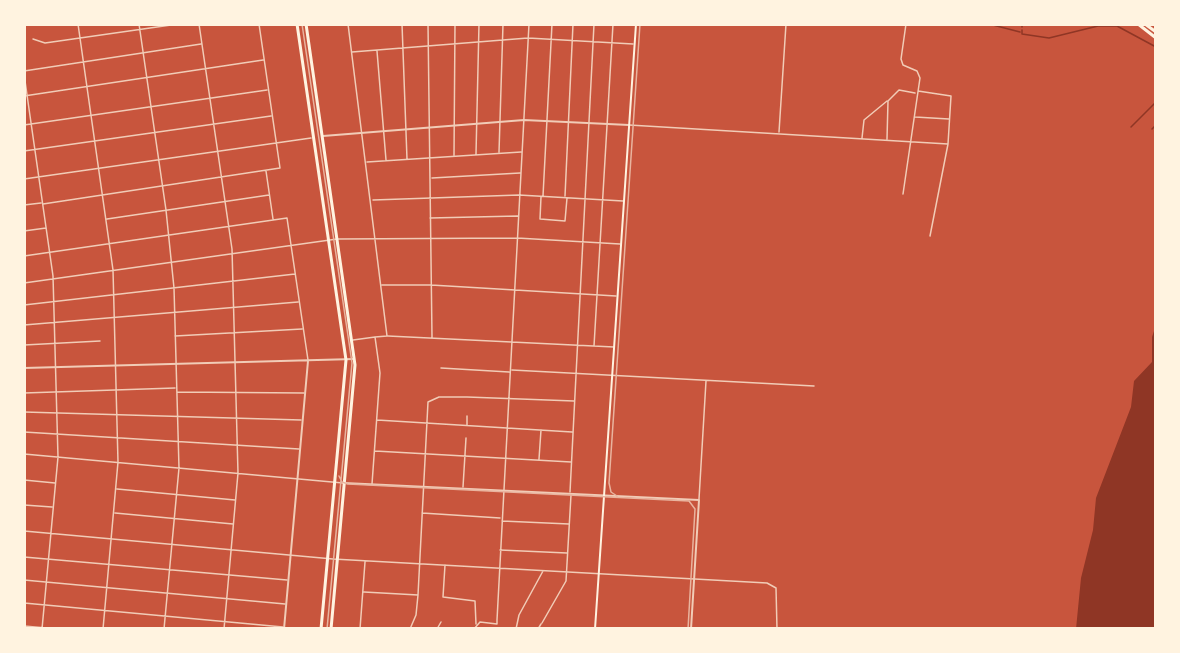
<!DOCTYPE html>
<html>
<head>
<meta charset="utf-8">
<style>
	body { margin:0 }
	#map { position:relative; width:1180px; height:653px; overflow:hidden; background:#c8553d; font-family:Mulish,sans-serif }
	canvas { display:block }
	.frame { position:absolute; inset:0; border:26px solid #fff3e0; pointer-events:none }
</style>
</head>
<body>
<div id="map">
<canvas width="1180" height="653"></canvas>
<div class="frame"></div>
</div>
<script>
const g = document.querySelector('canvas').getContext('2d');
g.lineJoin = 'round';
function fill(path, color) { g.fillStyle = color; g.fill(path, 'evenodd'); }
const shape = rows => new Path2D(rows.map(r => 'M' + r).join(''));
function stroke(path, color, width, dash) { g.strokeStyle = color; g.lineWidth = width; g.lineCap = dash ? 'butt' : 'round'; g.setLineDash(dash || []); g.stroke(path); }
const water = shape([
	[1156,325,1156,629,1076,629,1081,578,1093,530,1096,498,1131,407,1134,381,1152,362,1152,337]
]);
const stream = shape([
	[989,24,1020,32],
	[1022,27,1022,24],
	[1022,30,1022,34,1049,38,1098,26,1117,26,1156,47],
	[1131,127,1156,102],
	[1152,129,1156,125]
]);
const minor = shape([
	[78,24,113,270,118,462,103,629],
	[139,24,166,210,174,288,179,468,164,629],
	[199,24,232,249,238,473,224,629],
	[348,24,387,336,375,337,380,373,372,484],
	[402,24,407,159],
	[428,24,432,337],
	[33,39,45,43,178,24],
	[377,51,386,160],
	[352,52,528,38,633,44],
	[24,71,201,44],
	[24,74,53,276,58,457,42,629],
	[918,91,951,96,948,144,930,236],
	[24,96,263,60],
	[915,117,949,119],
	[24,125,267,90],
	[629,125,948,144],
	[779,132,786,24],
	[862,138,864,120,887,101],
	[887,139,888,101,899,90,915,93],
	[24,151,271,116],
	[499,152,503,24],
	[476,154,479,24],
	[454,155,455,24],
	[367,162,521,152],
	[266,171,273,219],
	[432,178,520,173],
	[24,179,311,138],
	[903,194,920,78,917,71,903,65,901,59,906,24],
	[543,196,552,24],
	[565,196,573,24],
	[541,197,540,219,565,221,567,198],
	[373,200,519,195,623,201],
	[43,204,280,168,259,24],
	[24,205,41,203],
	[430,218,518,216],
	[107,219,269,195],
	[24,231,46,228],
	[24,256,287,218,308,360],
	[24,283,337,239,517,238,620,244],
	[382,285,431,285,616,296],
	[24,305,295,274],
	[24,325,298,302],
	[175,336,302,329],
	[388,336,614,347],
	[353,340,375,337],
	[24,345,100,341],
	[594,346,613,24],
	[441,368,509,372],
	[512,370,814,386],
	[177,392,304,393],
	[24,393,175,388],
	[24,412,301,420],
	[377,420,572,432],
	[467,425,467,416],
	[24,432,299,449],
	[375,451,571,462],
	[24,454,343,483],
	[539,459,541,430],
	[24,480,55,483],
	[463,487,466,438],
	[117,489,235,500],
	[570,492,594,24],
	[699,499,706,381],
	[24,505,52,507],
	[115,513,233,524],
	[422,513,500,518],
	[502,521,569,524],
	[24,531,333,559,767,583,776,588,777,629],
	[500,550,567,553],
	[24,557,287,580],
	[445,565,443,597,475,601,476,624],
	[24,580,285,604],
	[364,592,418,595],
	[24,603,283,627],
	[542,623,566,581,571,495],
	[24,626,58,629],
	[360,629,365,562],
	[410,629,416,615,418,595,428,402,439,397,467,397,574,401],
	[437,629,441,622],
	[474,629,480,622,497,624,497,620,529,24],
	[516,629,519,615,543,571],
	[538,629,541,624]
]);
const tertiary = shape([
	[323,136,524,120,629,125],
	[24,368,354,359],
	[344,483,699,500,691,629],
	[284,629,308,361]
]);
const secondary = shape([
	[595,629,636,24]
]);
const primary = shape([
	[297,24,346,360,321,629],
	[306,24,355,365,331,629]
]);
const trunk = shape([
	[1138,24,1156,38],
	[1145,24,1156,32]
]);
const tram = shape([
	[302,24,352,363,327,629],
	[339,476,342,482,348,484,689,501,695,509,688,629],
	[617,496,611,492,609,483,640,24]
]);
fill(water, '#8f3625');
stroke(stream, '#8f3625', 1.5);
stroke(minor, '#f1ccb7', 1.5);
stroke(tertiary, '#f1ccb7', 2);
stroke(secondary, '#fff3e0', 2);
stroke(primary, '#fff3e0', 3);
stroke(trunk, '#fff3e0', 3);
stroke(tram, '#e9b49f', 1.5);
</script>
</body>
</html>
